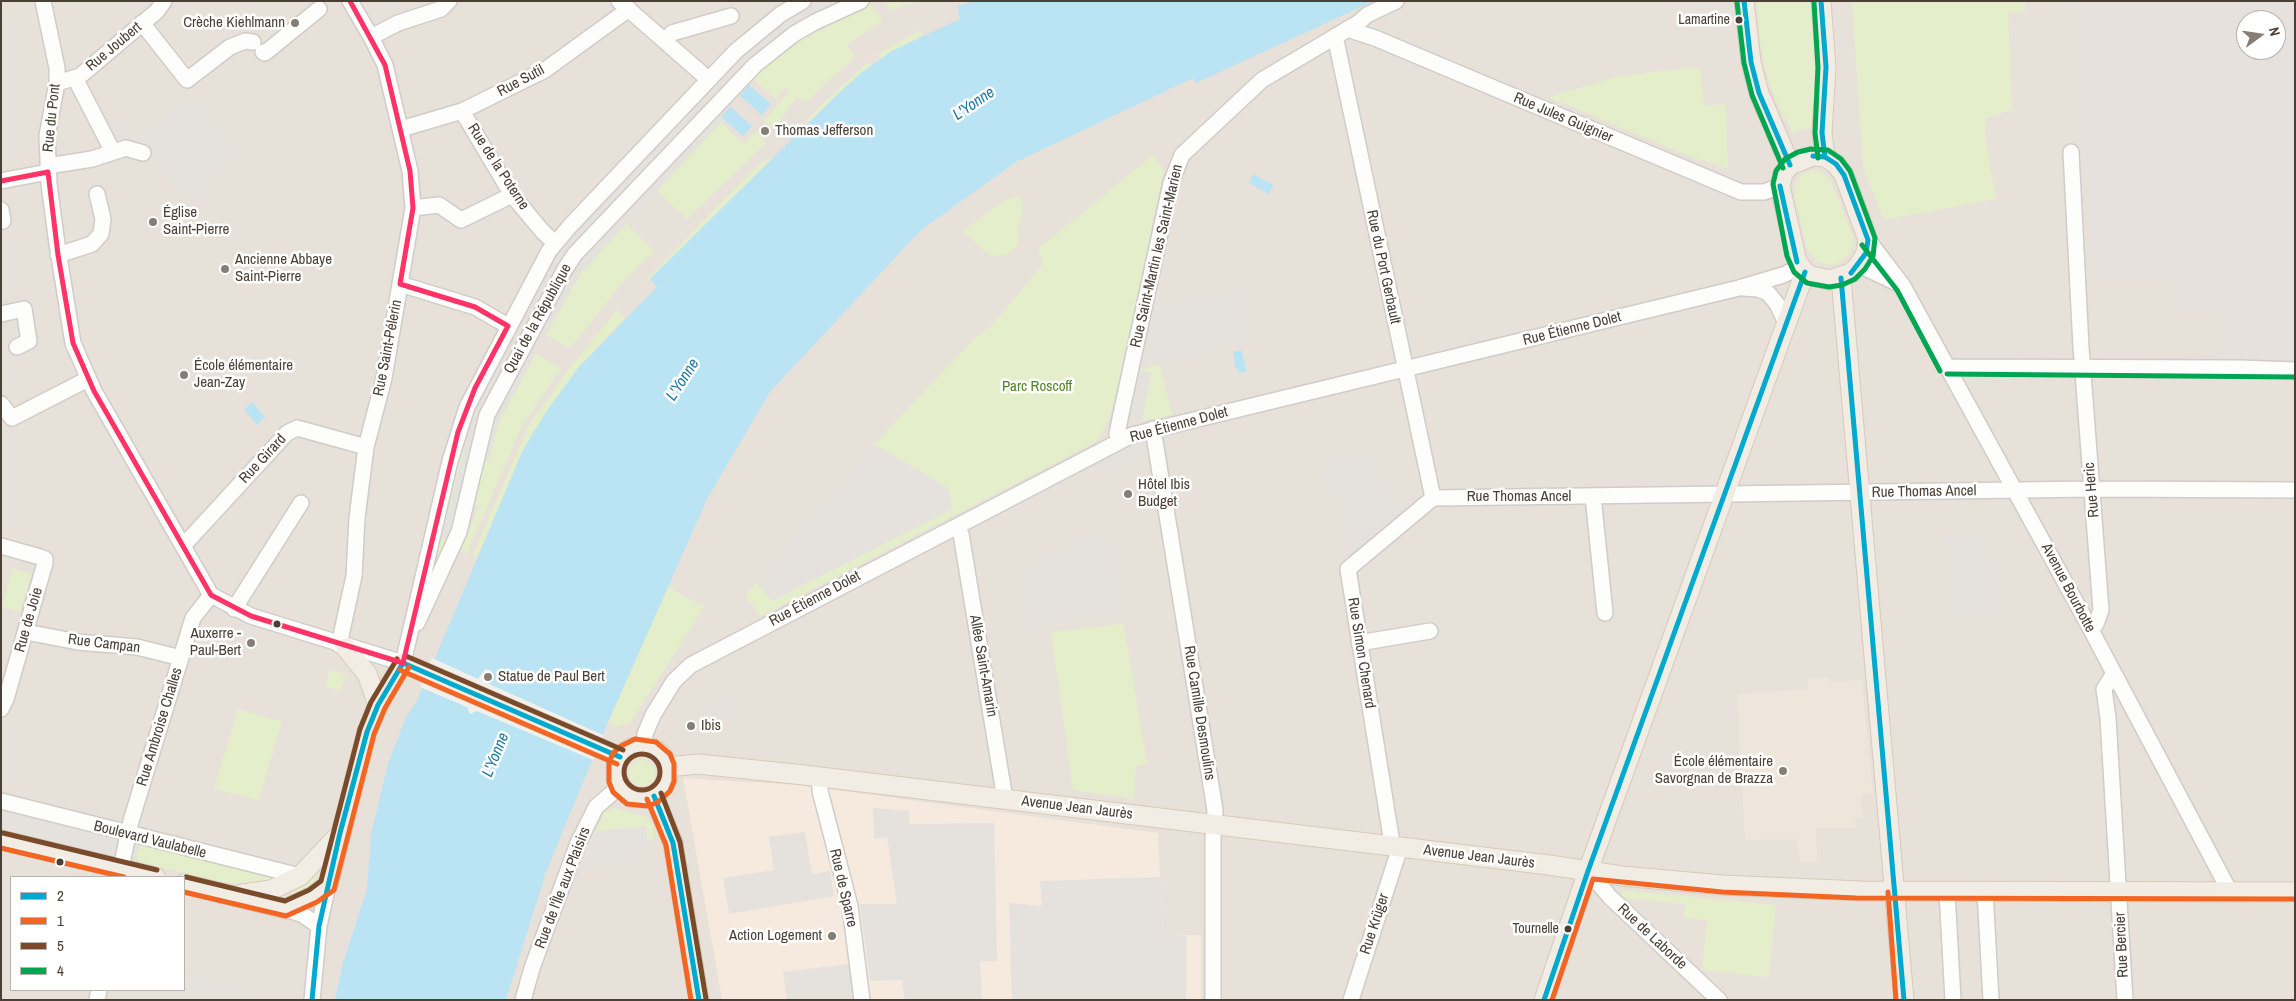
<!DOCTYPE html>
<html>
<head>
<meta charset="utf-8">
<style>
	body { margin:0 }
	#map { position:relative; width:2296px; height:1001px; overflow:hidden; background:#f3f0ec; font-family:"Archivo Narrow",sans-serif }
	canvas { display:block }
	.frame { position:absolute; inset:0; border:2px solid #4b4036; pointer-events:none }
	.legend { position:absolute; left:10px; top:876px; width:175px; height:115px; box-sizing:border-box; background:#fff; border:1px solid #b7b3af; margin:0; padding:6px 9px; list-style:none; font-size:15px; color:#4b4036 }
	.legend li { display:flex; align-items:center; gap:10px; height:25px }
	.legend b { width:25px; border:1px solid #b7b3af }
	.north { position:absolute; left:2236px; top:10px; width:50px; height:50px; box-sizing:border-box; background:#fff; border:1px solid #b7b3af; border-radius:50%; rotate:76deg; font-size:14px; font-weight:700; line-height:20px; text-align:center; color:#4b4036 }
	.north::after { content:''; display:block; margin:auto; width:18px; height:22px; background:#867e76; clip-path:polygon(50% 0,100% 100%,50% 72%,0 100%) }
</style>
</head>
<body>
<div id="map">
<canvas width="2296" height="1001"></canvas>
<div class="frame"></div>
<ul class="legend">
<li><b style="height:6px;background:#00a9ce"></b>2</li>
<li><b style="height:6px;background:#f26522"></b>1</li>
<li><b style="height:6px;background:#7a4b2a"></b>5</li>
<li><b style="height:6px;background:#00a651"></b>4</li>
</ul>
<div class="north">N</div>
</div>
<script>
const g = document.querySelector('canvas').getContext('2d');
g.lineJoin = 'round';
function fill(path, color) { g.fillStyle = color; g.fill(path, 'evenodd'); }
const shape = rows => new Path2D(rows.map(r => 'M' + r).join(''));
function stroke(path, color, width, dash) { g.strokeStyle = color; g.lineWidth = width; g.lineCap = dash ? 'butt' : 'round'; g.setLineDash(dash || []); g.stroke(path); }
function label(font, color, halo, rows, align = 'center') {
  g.font = font + ' "Archivo Narrow",sans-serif'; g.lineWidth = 5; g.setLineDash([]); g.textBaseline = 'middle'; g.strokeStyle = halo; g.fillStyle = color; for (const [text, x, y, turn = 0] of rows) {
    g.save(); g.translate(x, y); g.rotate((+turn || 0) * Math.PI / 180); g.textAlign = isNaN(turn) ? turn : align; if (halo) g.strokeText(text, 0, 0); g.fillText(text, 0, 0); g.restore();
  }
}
const residential = shape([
	[1,1,2295,1,2295,1000,1,1000],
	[2246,20,2276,20,2276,50,2246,50],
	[11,877,184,877,184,990,11,990]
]);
const commercial = shape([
	[683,778,798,785,1158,833,1163,936,1201,935,1201,1000,722,1000]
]);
const industrial = shape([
	[2077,1,2295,1,2295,362,2220,361,2216,312,2177,314,2175,275,2094,282],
	[2246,20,2276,20,2276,50,2246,50]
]);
const education = shape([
	[1829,678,1830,682,1862,680,1873,794,1861,795,1863,818,1855,819,1856,828,1816,828,1817,862,1801,863,1796,839,1745,840,1737,694,1808,689,1808,679]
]);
const green = shape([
	[884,1,919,1,890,10],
	[1757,1,1812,1,1815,70,1813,124,1810,128,1792,132,1776,100,1766,73,1759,35],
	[1852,1,2025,1,2025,12,2008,13,2012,109,1985,119,1986,142,1996,199,1884,220,1863,167],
	[871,4,883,20,847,45,855,57,805,103,797,97,774,129,764,121,789,91,785,88,776,99,750,77,773,55,848,11],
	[920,30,923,35,881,58,878,54],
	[868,62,871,65,839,93,797,133,816,110],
	[1700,67,1704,106,1726,104,1728,169,1686,155,1549,97,1620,76],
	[721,122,744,144,756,131,764,138,762,139,766,143,687,219,657,191],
	[1153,155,1164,170,1114,402,1108,423,1097,441,761,616,745,596,756,583,772,600,948,488,874,444,976,337,993,324,1043,264,1038,249],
	[774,157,650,279,638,288,748,175,761,163],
	[1815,170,1821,172,1831,181,1852,234,1853,243,1851,252,1838,264,1830,265,1817,262,1807,249,1794,192,1795,184,1803,173],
	[1017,196,1021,199,1023,210,1017,231,1019,240,1017,246,1012,251,1005,255,996,256,986,253,963,231,1004,201],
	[626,223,654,251,618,288,570,348,546,335,581,273],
	[617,310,625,318,579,367,546,412,523,450,477,558,472,556,529,425,568,370],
	[536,354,561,368,522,426,467,554,460,551,479,506,471,503,480,465,488,461,499,421],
	[1160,364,1172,415,1142,421,1151,373,1138,371],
	[482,392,451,541,424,603,462,433],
	[13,568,31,574,20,612,2,606],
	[668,587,704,607,631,722,616,727,608,722],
	[1124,624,1147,764,1136,766,1133,799,1073,790,1051,632],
	[330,670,346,675,341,691,325,686],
	[238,709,282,722,259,800,214,789],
	'629 773a13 13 0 1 1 26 0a13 13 0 1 1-26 0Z',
	[614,808,646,817,653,825,654,840,647,840,646,826,596,831,604,813],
	[146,845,278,877,275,881,245,885,223,882,139,862,136,853,141,846],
	[312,874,316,874,314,888,292,897,290,890],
	[1622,890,1776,905,1769,977,1702,970,1707,920,1684,918,1685,904,1621,898]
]);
const parking = shape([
	[819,1,879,1,864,5,791,40,714,114,721,122,581,273,549,329,539,324,527,349,535,354,499,421,488,461,480,465,459,542,441,539,474,410,506,345,517,351,533,321,523,315,556,255,700,101,707,108,746,66,738,60,749,50,786,21],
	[197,95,238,156,209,177,215,186,198,198,192,189,182,196,138,135],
	[123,121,133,136,124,142,113,127],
	[1240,289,1250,342,1150,365,1140,361,1151,306],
	[1138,371,1151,373,1143,417,1130,415],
	[1141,432,1146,455,1104,474,1095,453],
	[874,444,948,488,952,509,772,601,756,583],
	[1375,450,1387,500,1398,500,1401,517,1363,548,1350,550,1343,512,1336,492,1325,494,1320,461],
	[1109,526,1124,614,1050,624,1029,637,1019,569],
	[1988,532,1994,615,1953,620,1945,535],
	[729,688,739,707,740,719,707,716,705,713],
	[873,808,909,811,909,824,994,823,997,961,980,961,982,1000,905,1000,902,980,870,981,860,904,897,904,887,837,874,839],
	[1,809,113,832,119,838,120,844,114,854,103,856,1,830],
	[646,826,649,861,587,866,586,854,597,843,596,831],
	[805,832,812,874,830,871,834,896,729,914,723,878,774,870,769,837],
	[1160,877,1163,936,1186,936,1186,1000,1012,1000,1009,903,1042,906,1040,881],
	[849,964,853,1000,787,1000,783,972],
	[184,974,230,984,269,1000,116,1000,118,990,184,990]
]);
const water = shape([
	[974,1,1374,1,1196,83,1193,78,1016,162,921,230,770,392,708,497,608,722,546,872,506,1000,335,1000,343,963,367,889,371,834,388,764,406,717,416,703,523,450,546,412,579,367,657,287,650,279,839,93,861,73,892,51,960,19,957,6],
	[749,85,771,104,762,115,740,96],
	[730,107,752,126,743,136,721,117],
	[1253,174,1274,185,1268,194,1249,183],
	[1241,350,1247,371,1239,373,1235,366,1233,352],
	[252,402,265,417,257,425,244,409]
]);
const pier = shape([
	[432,658,478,679,485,669,490,670,493,673,489,684,603,735,593,760,477,711,470,714,467,707,420,687]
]);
const minor = shape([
	[43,1,57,68,57,83,47,136,49,184,57,244,73,343,94,391,211,595,251,616,403,663,450,461,467,407,549,251,570,226,736,51,781,14,803,1],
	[619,1,708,79],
	[142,23,187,80,230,47,245,41,253,42],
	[1347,29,1375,38,1741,192,1764,192,1780,186],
	[1335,36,1433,498],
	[371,37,398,23,441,9,449,1],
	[665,40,672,33,731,16],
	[263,52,265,53,319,9],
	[75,78,113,152],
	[57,83,80,76,157,11,164,1],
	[462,111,512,195,543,232,555,243],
	[401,129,462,111,545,70,629,9],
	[2071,152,2081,347,2101,610,2096,624,2090,628],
	[48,166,92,159,126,148,143,153],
	[1,181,48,172],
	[413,208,439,205,461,220,512,195],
	[1,210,3,221,1,221],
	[1868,240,1903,286,2090,628,2230,892],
	[58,255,92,244,101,234,103,219,97,194],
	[1859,265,1899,284],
	[400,284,475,307,508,326],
	[1743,288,1758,289,1768,293,1777,304,1786,323],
	[1,314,24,309,29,341,17,347],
	[1947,367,2240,368,2295,370],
	[1,404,12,418,88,379],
	[1153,429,1215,810,1213,838,1213,1000],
	[1120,441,1117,434,1121,414,1171,183,1182,155,1262,80,1358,23,1367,15,1396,1],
	[1593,496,1605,613],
	[1433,498,2092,489,2295,490],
	[961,534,1005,799],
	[1,546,40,557,45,559,45,563,6,699,1,709],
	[183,546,287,433,297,428,366,447],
	[234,609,301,503],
	[417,623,459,532,487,415,565,269,575,254,755,65,794,34,815,22,861,1],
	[26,632,78,642,137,647,181,658],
	[1359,643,1430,631],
	[339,645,354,576,357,518,366,447,384,378,413,208,410,171,385,65,371,37,350,1],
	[2113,675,2104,689,2108,718,2125,1000],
	[644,746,645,734,653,715,674,681,691,665,1132,435,1739,288,1783,275,1800,267],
	[820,777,820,791,850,906,862,1000],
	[1,801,300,876],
	[1389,846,1391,837,1348,569,1433,498],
	[1588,871,1610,897,1719,1000],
	[119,877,131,821,193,618,211,595],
	[1985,891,1991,1000],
	[1947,892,1953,1000],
	[286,909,303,915,319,926],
	[97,1000,99,990],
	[312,1000,319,926,328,885],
	[523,1000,532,968,578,843,596,807,619,787],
	[1351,1000,1400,847]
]);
const major = shape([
	[1744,1,1751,62,1759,93,1790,165],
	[1821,1,1826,67,1822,133,1825,157,1836,164,1844,175,1868,240,1866,253,1859,265,1851,273,1830,280,1811,276,1805,272,1797,262,1780,186,1783,174,1790,165,1813,156,1825,157],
	[1841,278,1904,1000],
	[346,648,367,674,378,705],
	'616 772a26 26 0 1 1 52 0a26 26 0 1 1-52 0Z',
	[667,767,698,764,804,775,1549,865,1622,876,1722,885,1861,891,2295,892],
	[654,796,673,843,699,1000],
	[1,840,155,877],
	[184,884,286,909,313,896,328,885,367,732,378,705,403,663,620,757],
	[242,894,271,890,300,876,338,836],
	[1544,1000,1588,871,1805,272]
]);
const bus1 = shape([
	[1744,1,1751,62,1759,93,1790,165],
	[1821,1,1826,67,1822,133,1825,157],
	[1813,156,1825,157,1836,164,1844,175],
	[1844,175,1868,240],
	[1844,175,1868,240],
	[1780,186,1797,262],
	[1780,186,1797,262],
	[1851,273,1866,253,1868,240],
	[1841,278,1904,1000],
	[403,663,620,757],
	[654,796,673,843,699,1000],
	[312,1000,319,926,340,833,367,732,378,705,403,663],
	[1544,1000,1588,871,1805,272]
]);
const bus2 = shape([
	[400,670,617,764],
	[674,764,670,754,656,742,635,739,621,746,613,753,609,763,609,782,613,792,627,804,648,806,658,802,670,791,674,781,674,766],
	[647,799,666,845,691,1000],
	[1,848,124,877],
	[184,892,286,916,317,902,334,890,374,734,385,708,409,667],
	[1888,892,1896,1000],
	[1552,1000,1593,879,1722,892,1856,898,2295,899]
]);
const bus3 = shape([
	[406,656,623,750],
	'624 772a18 18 0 1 1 36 0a18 18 0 1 1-36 0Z',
	[661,793,680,842,706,999],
	[3,833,157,870],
	[186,877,285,901,309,890,321,881,360,729,371,702,397,659]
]);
const bus4 = shape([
	[1737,2,1744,63,1752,95,1783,168],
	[1814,2,1818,67,1815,133,1818,158],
	[1811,149,1828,150,1841,159,1850,171,1875,238,1873,256,1865,269,1855,279,1842,285,1829,287,1807,283,1794,272,1787,256,1773,184,1776,171,1785,159,1798,152,1811,149],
	[1862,245,1897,290,1940,371],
	[1947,374,2295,377]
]);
const bus5 = shape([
	[1,181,48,172,58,255,73,343,94,391,211,595,251,616,403,663,458,432,475,388,508,326,475,307,400,284,413,208,410,171,385,65,350,1]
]);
const markers = [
	[1739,20,4.5,"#4b4036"],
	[295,23,5,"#867e76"],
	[765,131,5,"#867e76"],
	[153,222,5,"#867e76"],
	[225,269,5,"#867e76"],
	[184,375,5,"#867e76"],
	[1128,494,5,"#867e76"],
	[277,624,4.5,"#4b4036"],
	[251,643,5,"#867e76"],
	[488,677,5,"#867e76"],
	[691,726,5,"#867e76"],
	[1783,771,5,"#867e76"],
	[60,862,4.5,"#4b4036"],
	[1568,929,4.5,"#4b4036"],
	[832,936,5,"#867e76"]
];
const busNames = [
	["Lamartine",1730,20],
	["Tournelle",1559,929]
];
const poiNames = [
	["Crèche Kiehlmann",285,23,"right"],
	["Thomas Jefferson",775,131],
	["Église",163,213],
	["Saint-Pierre",163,230],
	["Ancienne Abbaye",235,260],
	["Saint-Pierre",235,277],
	["École élémentaire",194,366],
	["Jean-Zay",194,383],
	["Hôtel Ibis",1138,485],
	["Budget",1138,502],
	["Auxerre -",241,634,"right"],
	["Paul-Bert",241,651,"right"],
	["Statue de Paul Bert",498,677],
	["Ibis",701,726],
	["École élémentaire",1773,762,"right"],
	["Savorgnan de Brazza",1773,779,"right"],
	["Action Logement",822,936,"right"]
];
const streetNames = [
	["Rue Joubert",114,47,-40],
	["Rue Sutil",521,81,-28],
	["Rue du Pont",52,118,-84],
	["Rue Jules Guignier",1563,118,23],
	["Rue de la Poterne",498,167,57],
	["Rue Saint-Martin les Saint-Marien",1157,256,-77],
	["Rue du Port Gerbault",1383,267,78],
	["Quai de la République",538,319,-61],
	["Rue Étienne Dolet",1572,329,-14],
	["Rue Saint-Pélerin",388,348,-79],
	["Rue Étienne Dolet",1179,425,-15],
	["Rue Girard",263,459,-47],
	["Rue Heric",2092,490,-95],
	["Rue Thomas Ancel",1924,492,-1],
	["Rue Thomas Ancel",1519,497],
	["Avenue Bourbotte",2068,588,62],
	["Rue Étienne Dolet",815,599,-28],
	["Rue de Joie",29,620,-74],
	["Rue Campan",104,644,7],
	["Rue Simon Chenard",1361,653,81],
	["Allée Saint-Amarin",983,666,80],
	["Rue Camille Desmoulins",1199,713,81],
	["Rue Ambroise Challes",160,727,-73],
	["Avenue Jean Jaurès",1077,808,7],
	["Boulevard Vaulabelle",150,840,14],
	["Avenue Jean Jaurès",1479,857,7],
	["Rue de l'Île aux Plaisirs",563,888,-69],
	["Rue de Sparre",843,888,77],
	["Rue Krüger",1375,924,-72],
	["Rue de Laborde",1652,937,43],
	["Rue Bercier",2122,945,-93]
];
const parkNames = [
	["Parc Roscoff",1037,387]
];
const waterNames = [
	["L'Yonne",974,104,-34],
	["L'Yonne",683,380,-57],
	["L'Yonne",496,755,-68]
];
fill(residential, '#e7e1d9');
fill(commercial, '#f6e9de');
fill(industrial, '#e7e1dd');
fill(education, '#eee6db');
fill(green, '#e5eeca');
fill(parking, '#e5e1dd');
fill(water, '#bae4f4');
fill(pier, '#f3f0ec');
stroke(minor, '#d0ccc8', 18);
stroke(major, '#d7cab8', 21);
stroke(minor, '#fdfdfc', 15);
stroke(major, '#f2ede4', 19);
stroke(bus1, '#00a9ce', 5);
stroke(bus2, '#f26522', 5);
stroke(bus3, '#7a4b2a', 5);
stroke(bus4, '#00a651', 5);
stroke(bus5, '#f36', 5);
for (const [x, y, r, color] of markers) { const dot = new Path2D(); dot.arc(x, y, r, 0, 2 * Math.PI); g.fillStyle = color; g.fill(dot); stroke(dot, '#fff', 2); }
label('14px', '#4b4036', '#fff', busNames, 'right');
label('15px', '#4b4036', '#fff', poiNames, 'left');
label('15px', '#4b4036', '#fff', streetNames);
label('15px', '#548323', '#fff', parkNames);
label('italic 16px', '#207a9f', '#fff', waterNames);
</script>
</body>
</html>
